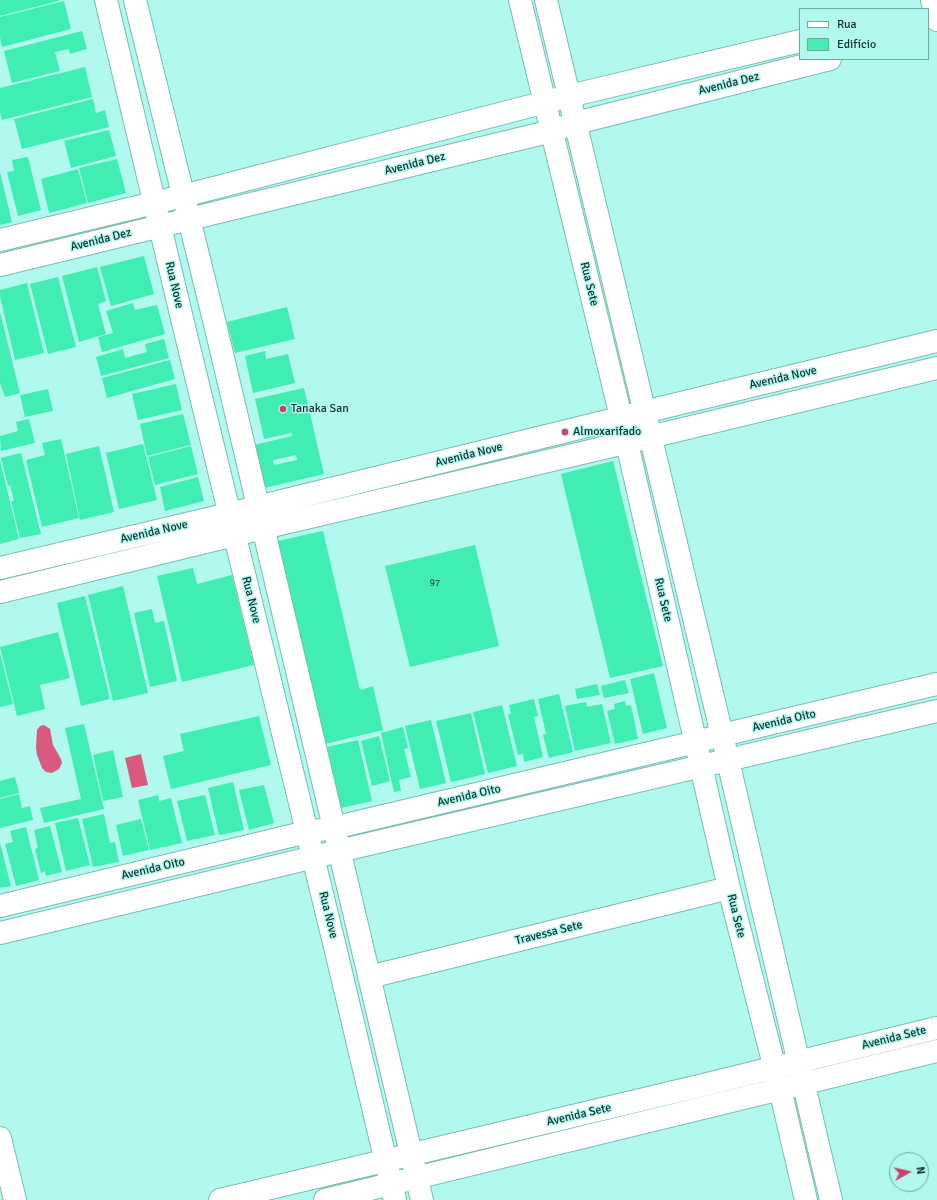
<!DOCTYPE html>
<html>
<head>
<meta charset="utf-8">
<style>
	body { margin:0 }
	#map { position:relative; width:937px; height:1200px; overflow:hidden; background:#b1f8ee; font-family:Signika,sans-serif }
	canvas { display:block }
	.legend { position:absolute; left:799px; top:8px; width:130px; height:52px; box-sizing:border-box; background:#b1f8ee; border:1px solid #71a8a0; margin:0; padding:5px 7px; list-style:none; font-size:12px; color:#122f2c }
	.legend li { display:flex; align-items:center; gap:8px; height:20px }
	.legend b { width:20px; border:1px solid #71a8a0 }
	.north { position:absolute; left:889px; top:1152px; width:40px; height:40px; box-sizing:border-box; background:#b1f8ee; border:1px solid #71a8a0; border-radius:50%; rotate:82deg; font-size:11px; font-weight:700; line-height:16px; text-align:center; color:#122f2c }
	.north::after { content:''; display:block; margin:auto; width:14px; height:18px; background:#ce416d; clip-path:polygon(50% 0,100% 100%,50% 72%,0 100%) }
</style>
</head>
<body>
<div id="map">
<canvas width="937" height="1200"></canvas>
<ul class="legend">
<li><b style="height:5px;background:#fff"></b>Rua</li>
<li><b style="height:11px;background:#40edb3"></b>Edifício</li>
</ul>
<div class="north">N</div>
</div>
<script>
const g = document.querySelector('canvas').getContext('2d');
g.lineJoin = 'round';
function fill(path, color) { g.fillStyle = color; g.fill(path, 'evenodd'); }
const shape = rows => new Path2D(rows.map(r => 'M' + r).join(''));
function stroke(path, color, width, dash) { g.strokeStyle = color; g.lineWidth = width; g.lineCap = dash ? 'butt' : 'round'; g.setLineDash(dash || []); g.stroke(path); }
function label(font, color, halo, rows, align = 'center') {
  g.font = font + ' Signika,sans-serif'; g.lineWidth = 3; g.setLineDash([]); g.textBaseline = 'middle'; g.strokeStyle = halo; g.fillStyle = color; for (const [text, x, y, turn = 0] of rows) {
    g.save(); g.translate(x, y); g.rotate((+turn || 0) * Math.PI / 180); g.textAlign = isNaN(turn) ? turn : align; if (halo) g.strokeText(text, 0, 0); g.fillText(text, 0, 0); g.restore();
  }
}
const water = shape([
	[44,725,50,729,53,745,61,759,62,763,59,769,52,773,46,772,42,768,37,755,36,747,37,730,40,726],
	[141,754,148,785,132,788,125,758]
]);
const building = shape([
	[0,0,59,0,59,1,0,16],
	[64,1,71,29,2,47,0,37,0,17],
	[82,31,87,49,70,54,69,49,55,52,60,71,12,83,4,51],
	[85,67,92,97,2,120,0,112,0,88],
	[93,99,96,113,105,110,109,127,22,149,14,119],
	[109,130,116,156,71,168,64,141],
	[28,157,41,210,18,216,7,172,14,171,12,160],
	[117,159,126,193,88,203,79,168],
	[78,169,87,203,49,213,41,179],
	[0,172,12,222,0,225],
	[144,256,154,294,111,306,100,267],
	[97,267,106,301,98,304,106,334,79,342,62,276],
	[58,277,76,347,48,354,30,284],
	[27,283,44,353,15,360,0,296,0,290],
	[133,303,135,310,157,305,165,334,102,352,98,337,113,333,106,311],
	[287,307,295,339,235,353,227,322],
	[0,312,20,393,5,397,0,383],
	[164,339,169,358,101,376,96,357,123,349,125,358,147,352,145,344],
	[265,351,266,359,288,354,295,383,253,393,245,356],
	[170,360,175,379,107,398,102,378],
	[176,384,182,410,138,420,132,394],
	[304,388,324,474,260,489,250,446,292,436,291,433,264,439,255,399],
	[296,455,297,460,274,465,273,460],
	[48,389,53,411,25,417,20,395],
	[183,414,191,445,147,456,140,424],
	[29,419,35,443,1,451,0,436,18,431,16,422],
	[61,439,79,518,42,527,26,460,45,455,42,443],
	[143,444,157,500,119,509,106,453],
	[99,446,114,512,80,520,66,454],
	[191,446,198,474,155,485,148,457],
	[21,453,41,534,20,538,11,501,14,501,10,485,8,486,1,458],
	[0,460,19,539,0,544],
	[613,461,663,666,610,678,561,474],
	[198,477,204,501,165,511,160,487],
	[323,531,360,690,373,686,383,730,325,744,278,541],
	[475,545,499,646,410,667,385,566],
	[193,568,197,584,232,575,254,665,182,682,157,576],
	[123,586,148,693,113,701,88,595],
	[85,596,110,699,81,706,57,603],
	[152,609,155,623,164,621,177,681,150,687,134,613],
	[58,632,70,678,40,685,45,709,17,716,0,647],
	[0,653,13,704,0,707],
	[654,673,667,728,643,734,630,679],
	[625,680,629,693,604,698,601,686],
	[597,684,600,695,577,699,575,689],
	[559,694,573,752,549,758,543,735,546,734,538,699],
	[534,699,538,716,534,717,543,757,524,762,523,754,518,755,508,714,511,714,509,705],
	[625,701,626,706,631,705,638,739,615,744,607,711,615,709,614,704],
	[586,702,587,707,602,704,611,743,575,751,565,706],
	[502,705,517,766,488,773,473,712],
	[471,713,485,774,451,782,436,721],
	[259,716,271,765,171,789,163,756,184,751,180,734],
	[431,720,446,783,420,789,405,726],
	[84,724,104,809,44,823,40,808,81,799,65,728],
	[403,727,408,748,404,749,411,777,399,780,401,791,394,792,381,733],
	[379,736,390,781,372,786,361,741],
	[358,740,372,801,341,808,327,747],
	[113,750,123,797,103,801,93,755],
	[15,777,19,793,0,798,0,781],
	[233,782,244,830,219,835,208,788],
	[264,785,274,823,249,830,239,790],
	[19,794,22,808,30,806,33,820,0,828,0,799],
	[158,795,159,801,171,798,182,843,150,850,138,800],
	[205,795,215,835,187,841,177,801],
	[104,814,110,843,115,842,119,862,93,867,82,819],
	[78,818,90,865,66,871,55,823],
	[141,819,149,850,123,856,116,825],
	[50,826,62,872,46,876,45,871,41,873,35,849,38,848,34,830],
	[26,827,39,880,16,886,5,844,13,842,10,831],
	[0,843,11,886,0,888]
]);
const minor = shape([
	[106,0,185,331,335,947,395,1200],
	[135,0,215,324,422,1200],
	[520,0,621,417,729,888,780,1089,806,1200],
	[546,0,722,735,831,1200],
	[932,0,937,20],
	[0,240,183,196,569,96,800,41],
	[0,265,552,131,576,123,830,59],
	[0,568,229,514,644,412,937,341],
	[0,592,263,528,650,437,937,368],
	[0,906,307,832,333,828,696,742,722,735,937,684],
	[0,933,339,851,937,711],
	[369,977,729,888],
	[0,1138,15,1200],
	[220,1200,695,1087,937,1028],
	[325,1200,937,1051]
]);
const markers = [
	[283,409,4,"#ce416d"],
	[565,432,4,"#ce416d"]
];
const numberNames = [
	["97",435,583]
];
const streetNames = [
	["Avenida Dez",729,84,-14],
	["Avenida Dez",415,164,-14],
	["Avenida Dez",101,240,-14],
	["Rua Sete",589,284,76],
	["Rua Nove",174,285,77],
	["Avenida Nove",783,378,-13],
	["Avenida Nove",469,455,-14],
	["Avenida Nove",154,532,-13],
	["Rua Nove",251,600,76],
	["Rua Sete",663,600,77],
	["Avenida Oito",784,721,-13],
	["Avenida Oito",469,796,-13],
	["Avenida Oito",153,869,-13],
	["Rua Nove",328,915,76],
	["Rua Sete",736,916,76],
	["Travessa Sete",549,933,-14],
	["Avenida Sete",894,1038,-14],
	["Avenida Sete",579,1115,-13]
];
const poiNames = [
	["Tanaka San",291,409],
	["Almoxarifado",573,432]
];
fill(water, '#d95a7e');
fill(building, '#40edb3');
stroke(minor, '#77bdb4', 24);
stroke(minor, '#fff', 22);
for (const [x, y, r, color] of markers) { const dot = new Path2D(); dot.arc(x, y, r, 0, 2 * Math.PI); g.fillStyle = color; g.fill(dot); stroke(dot, '#b1f8ee', 1.5); }
label('10px', '#1e5e4e', null, numberNames);
label('12px', '#122f2c', '#b1f8ee', streetNames);
label('12px', '#122f2c', '#b1f8ee', poiNames, 'left');
</script>
</body>
</html>
